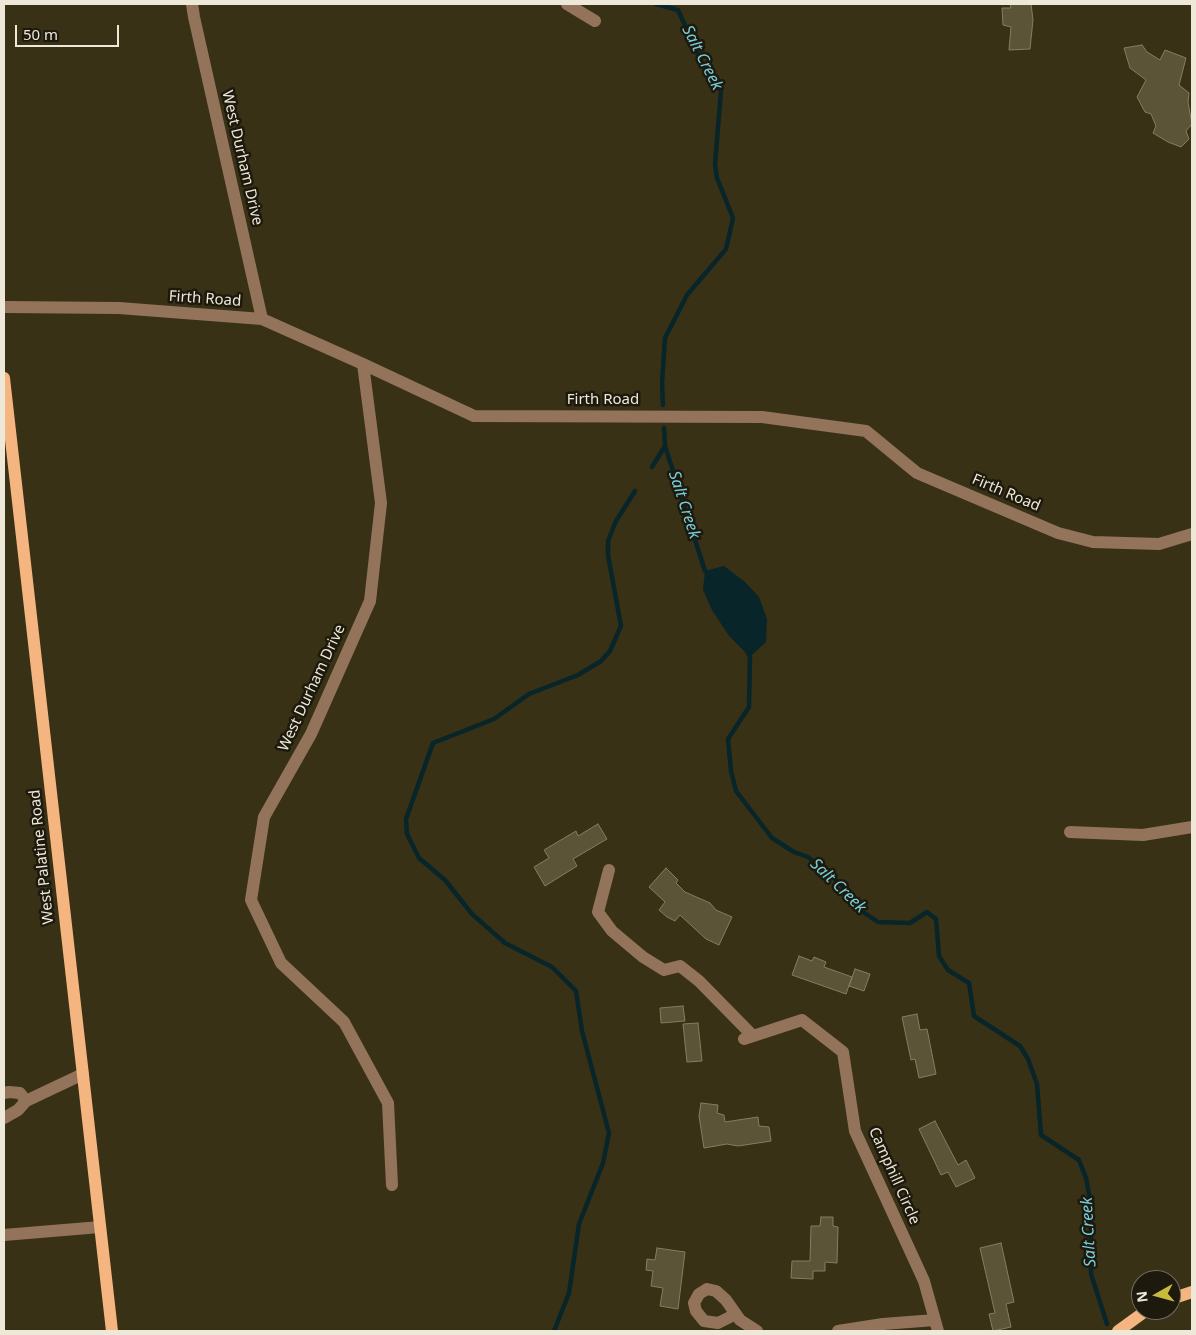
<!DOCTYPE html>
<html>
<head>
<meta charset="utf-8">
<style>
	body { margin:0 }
	#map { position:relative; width:1196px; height:1335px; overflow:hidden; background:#393115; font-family:"Noto Sans",sans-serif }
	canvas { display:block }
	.frame { position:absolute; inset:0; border:5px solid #ede8d8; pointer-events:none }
	.north { position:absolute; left:1131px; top:1270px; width:50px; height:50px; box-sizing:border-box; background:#1d190d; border:1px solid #706c5e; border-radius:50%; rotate:263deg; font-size:14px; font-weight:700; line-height:20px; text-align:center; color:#ede8d8 }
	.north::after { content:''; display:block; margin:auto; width:18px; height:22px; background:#c8bb3b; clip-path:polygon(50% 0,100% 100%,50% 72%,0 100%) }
	.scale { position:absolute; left:15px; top:25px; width:104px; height:22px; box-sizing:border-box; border:2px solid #ede8d8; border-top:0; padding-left:6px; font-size:15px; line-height:18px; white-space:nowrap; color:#ede8d8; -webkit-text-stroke:4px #1d190d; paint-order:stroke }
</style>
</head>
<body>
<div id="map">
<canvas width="1196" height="1335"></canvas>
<div class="frame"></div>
<div class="north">N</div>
<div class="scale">50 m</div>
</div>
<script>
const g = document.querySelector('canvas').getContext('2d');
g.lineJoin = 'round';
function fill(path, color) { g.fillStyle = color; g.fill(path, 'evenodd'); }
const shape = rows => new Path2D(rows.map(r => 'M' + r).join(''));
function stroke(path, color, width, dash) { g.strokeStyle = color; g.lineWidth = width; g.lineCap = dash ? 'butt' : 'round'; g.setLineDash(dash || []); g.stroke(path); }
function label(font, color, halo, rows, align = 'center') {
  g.font = font + ' "Noto Sans",sans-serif'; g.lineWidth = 5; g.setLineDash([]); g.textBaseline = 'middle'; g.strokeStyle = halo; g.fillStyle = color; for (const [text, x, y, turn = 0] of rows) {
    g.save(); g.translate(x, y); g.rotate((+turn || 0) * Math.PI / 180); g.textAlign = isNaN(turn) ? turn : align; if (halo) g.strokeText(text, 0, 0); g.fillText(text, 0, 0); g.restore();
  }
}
const water = shape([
	[724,566,745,582,759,597,767,619,766,642,750,657,729,636,712,610,703,590,705,571]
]);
const stream = shape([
	[656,4,678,10,705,70,721,91,715,164,717,178,733,218,726,249,687,295,665,338,662,383,663,405],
	[664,428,665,446,705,571,709,575],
	[652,467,665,446],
	[748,653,750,657,749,707,728,739,731,771,736,791,772,838,794,852,808,857,841,884,857,908,878,922,910,923,927,912,936,919,939,956,948,970,969,983,974,1016,1020,1046,1028,1059,1037,1084,1041,1135,1079,1160,1086,1178,1091,1204,1091,1274,1107,1324],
	[554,1331,569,1293,579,1224,603,1163,609,1133,582,1031,576,991,552,967,505,943,472,914,445,880,419,858,407,834,406,819,433,743,494,719,529,694,578,675,601,661,610,651,621,626,608,555,608,541,616,521,635,491]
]);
const building = shape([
	[1010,4,1031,4,1033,20,1030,49,1009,50,1011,27,1003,25,1002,8,1011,8,1010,4],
	[1142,45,1147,52,1160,60,1165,50,1186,58,1179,85,1189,93,1188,102,1192,124,1186,131,1189,139,1181,147,1168,142,1153,133,1156,126,1151,114,1145,112,1137,97,1146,80,1130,68,1124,48,1142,45],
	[598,824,607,839,573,859,577,866,545,886,534,867,549,858,544,850,576,831,578,836,598,824],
	[666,868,678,880,676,883,685,892,710,903,716,910,732,917,719,945,706,939,680,915,675,921,667,917,659,910,665,902,649,887,666,868],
	[799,956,812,961,814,957,826,962,824,967,852,977,846,994,792,975,799,956],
	[855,969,870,974,864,991,849,986,855,969],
	[683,1006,685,1021,661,1023,660,1008,683,1006],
	[917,1014,920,1030,927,1029,936,1074,919,1078,915,1059,911,1060,902,1017,917,1014],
	[698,1023,702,1061,687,1062,683,1024,698,1023],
	[701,1103,718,1105,717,1113,724,1115,725,1122,758,1117,759,1126,769,1127,771,1141,738,1146,727,1144,704,1148,699,1116,701,1103],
	[935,1121,958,1165,966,1160,975,1178,956,1187,948,1172,941,1175,919,1129,935,1121],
	[821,1217,833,1217,833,1226,838,1227,837,1263,825,1262,825,1271,813,1271,813,1279,791,1278,792,1261,810,1261,811,1226,820,1226,821,1217],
	[1001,1243,1014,1302,1006,1304,1011,1327,993,1331,989,1314,995,1313,980,1248,1001,1243],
	[657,1248,685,1252,678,1309,660,1306,663,1288,651,1286,653,1271,646,1270,647,1259,655,1260,657,1248]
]);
const minor = shape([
	[192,4,194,17,262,319],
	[567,4,595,21],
	[4,307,119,308,262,319,363,364,474,416,762,417,866,431,917,473,1058,533,1093,542,1159,544,1192,534],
	[363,364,381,503,370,601,311,734,264,817,251,900,281,963,344,1022,388,1103,392,1185],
	[1070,832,1143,835,1192,827],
	[609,870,598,912,612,931,643,957,664,970,680,966,699,981,753,1036],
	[744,1039,802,1020,843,1052,855,1131,924,1281,938,1331],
	[4,1093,9,1092,20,1093,26,1101],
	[4,1118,18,1110,26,1101,83,1074],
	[4,1235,100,1227],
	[736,1314,718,1323,704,1321,696,1311,694,1303,699,1294,707,1289,716,1291,726,1300,740,1320,757,1331],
	[838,1331,883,1324,935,1320]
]);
const major = shape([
	[4,378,112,1331],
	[1171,1299,1192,1292],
	[1118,1331,1147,1310]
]);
const streetNames = [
	["West Durham Drive",242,158,77],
	["Firth Road",205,299,4],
	["Firth Road",603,400],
	["Firth Road",1006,493,23],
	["West Durham Drive",312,688,-65],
	["West Palatine Road",42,857,-96],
	["Camphill Circle",894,1176,66]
];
const waterNames = [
	["Salt Creek",702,58,63],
	["Salt Creek",684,505,72],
	["Salt Creek",838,886,44],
	["Salt Creek",1089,1232,-93]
];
fill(water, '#082529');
stroke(stream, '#082529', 4.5);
fill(building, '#5c5437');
stroke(building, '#877d5f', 1);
stroke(minor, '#93745b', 12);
stroke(major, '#f4b580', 12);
label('15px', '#ede8d8', '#1d190d', streetNames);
label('italic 16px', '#77cfde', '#1d190d', waterNames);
</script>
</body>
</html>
